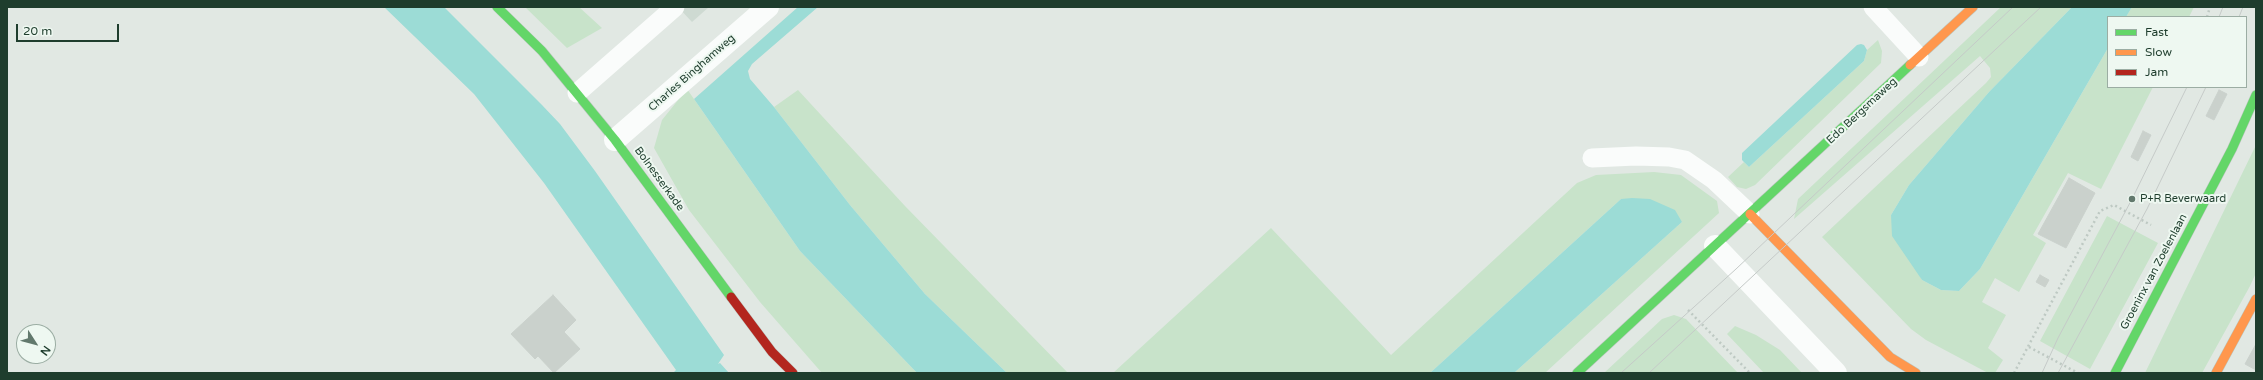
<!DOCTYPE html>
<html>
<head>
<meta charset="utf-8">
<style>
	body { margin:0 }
	#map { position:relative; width:2263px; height:380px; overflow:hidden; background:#e1e8e3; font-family:"Varela Round",sans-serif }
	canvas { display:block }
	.frame { position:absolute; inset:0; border:8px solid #1e3d2d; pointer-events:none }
	.legend { position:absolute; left:2107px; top:16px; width:140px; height:72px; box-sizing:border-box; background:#eef8f1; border:1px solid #9bada3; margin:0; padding:5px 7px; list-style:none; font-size:12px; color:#1e3d2d }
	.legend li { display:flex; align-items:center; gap:8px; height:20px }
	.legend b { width:20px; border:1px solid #9bada3 }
	.north { position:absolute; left:16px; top:324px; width:40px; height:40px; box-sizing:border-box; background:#eef8f1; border:1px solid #9bada3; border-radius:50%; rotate:126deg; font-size:11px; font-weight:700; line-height:16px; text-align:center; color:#1e3d2d }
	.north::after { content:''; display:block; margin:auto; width:14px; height:18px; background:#62796d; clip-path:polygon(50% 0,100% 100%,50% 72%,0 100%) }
	.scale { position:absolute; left:16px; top:24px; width:103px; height:18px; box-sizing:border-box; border:2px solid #1e3d2d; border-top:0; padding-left:5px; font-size:12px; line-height:14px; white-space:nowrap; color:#1e3d2d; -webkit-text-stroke:3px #eef8f1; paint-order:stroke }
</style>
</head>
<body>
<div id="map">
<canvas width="2263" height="380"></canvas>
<div class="frame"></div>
<ul class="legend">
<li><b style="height:5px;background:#63d668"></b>Fast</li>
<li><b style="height:5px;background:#ff974d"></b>Slow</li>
<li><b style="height:5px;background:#b3261e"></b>Jam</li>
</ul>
<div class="north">N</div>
<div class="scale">20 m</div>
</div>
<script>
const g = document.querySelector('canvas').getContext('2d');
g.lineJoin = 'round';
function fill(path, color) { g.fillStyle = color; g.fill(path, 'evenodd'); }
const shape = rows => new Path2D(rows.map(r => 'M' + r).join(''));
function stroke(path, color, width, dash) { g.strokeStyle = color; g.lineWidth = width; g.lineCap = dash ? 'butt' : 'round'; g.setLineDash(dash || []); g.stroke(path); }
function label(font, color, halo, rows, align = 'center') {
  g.font = font + ' "Varela Round",sans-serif'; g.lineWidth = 4; g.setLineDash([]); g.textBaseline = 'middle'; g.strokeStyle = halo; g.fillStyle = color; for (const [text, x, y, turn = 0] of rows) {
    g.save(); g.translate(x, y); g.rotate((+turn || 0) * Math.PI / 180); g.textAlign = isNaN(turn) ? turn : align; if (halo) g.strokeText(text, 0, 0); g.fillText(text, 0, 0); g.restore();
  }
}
const built = shape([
	[678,7,709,7,692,22]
]);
const green = shape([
	[525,7,579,7,602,28,567,48],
	[2001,7,2072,7,1989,92,1909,185,1891,215,1922,280,1941,290,1959,291,1980,269,2108,48,2108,87,2153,87,2101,189,2068,173,2033,235,2046,243,2019,292,1995,278,1982,302,2006,315,1988,348,2003,360,1995,373,1988,373,1926,340,1911,329,1822,237,1986,83,1991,77,1990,68,1980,56,1794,219,1798,199],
	[2132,7,2194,7,2189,17,2126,17],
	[1878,40,1882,51,1881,63,1755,185,1746,189,1737,187,1728,177,1744,162,1749,167,1864,61,1867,50],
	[687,89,800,251,917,373,822,373,760,302,689,210,654,148,662,120],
	[798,90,905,206,1068,373,1007,373,925,294,850,205,774,107],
	[2256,145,2256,273,2250,286,2202,373,2145,373],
	[1654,172,1681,175,1717,201,1719,213,1545,373,1514,373,1682,222,1621,199,1430,373,1113,373,1271,228,1391,355,1577,183,1596,175],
	[2107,216,2158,243,2090,369,2040,341],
	[1674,315,1686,319,1738,373,1604,373,1662,319],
	[1735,326,1756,335,1780,350,1802,373,1764,373,1727,334]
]);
const water = shape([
	[384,7,444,7,542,105,560,124,595,171,724,355,718,364,720,363,729,373,673,373,676,370,544,183,474,94],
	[798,7,818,7,752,64,748,71,750,79,774,107,850,205,925,294,1007,373,917,373,800,251,694,99],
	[2072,7,2132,7,2126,17,2108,17,2108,48,1980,269,1959,291,1941,290,1922,280,1892,236,1891,215,1909,185,1989,92],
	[1861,44,1864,45,1867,50,1864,61,1749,167,1742,160,1742,153,1857,45],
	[1632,198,1650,199,1675,210,1682,222,1514,373,1430,373,1621,199]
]);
const building = shape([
	[2219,90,2227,94,2214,120,2206,116,2219,90],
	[2143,131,2151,135,2138,161,2131,157,2143,131],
	[2069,178,2095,193,2066,248,2038,234,2069,178],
	[2040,275,2049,280,2045,287,2036,282,2040,275],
	[553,295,576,320,564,332,580,349,554,373,538,356,535,359,511,334,553,295],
	[2256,344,2256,370,2245,364,2256,344]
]);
const path = shape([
	[2207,17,2210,7],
	[1688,310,1750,373],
	[2029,347,2078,373],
	[2014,373,2100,211,2114,205,2151,225]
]);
const lane = shape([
	[1873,7,1919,57],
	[577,93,675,7],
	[1592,158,1636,156,1669,157,1685,160,1714,180,1750,214]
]);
const street = shape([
	[615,140,768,7],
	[1715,246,1836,373]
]);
const fast = shape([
	[497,7,542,51,615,140,731,297],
	[1577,373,1910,65],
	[2115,373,2232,149,2256,95]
]);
const slow = shape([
	[1910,65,1973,7],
	[1750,214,1890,357,1916,373],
	[2216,373,2256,299]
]);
const jam = shape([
	[731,297,772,352,793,373]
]);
const tram = shape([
	[2219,17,2223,7],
	[2239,17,2243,7],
	[1621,373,1736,269,2013,7],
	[1649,373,2041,7],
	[2042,373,2058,338,2132,199,2187,87],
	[2058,373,2147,209,2206,87]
]);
const markers = [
	[2132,199,4,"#62796d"]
];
const streetNames = [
	["Charles Binghamweg",692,73,-41],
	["Edo Bergsmaweg",1862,111,-43],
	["Bolnesserkade",659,179,54],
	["Groeninx van Zoelenlaan",2154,272,-62]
];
const poiNames = [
	["P+R Beverwaard",2140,199]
];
fill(built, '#cedad2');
fill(green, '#c8e3ca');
fill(water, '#9cdcd6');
fill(building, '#cad1cc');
stroke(building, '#cad1cc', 1);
stroke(fast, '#bac5be', 10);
stroke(slow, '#bac5be', 10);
stroke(jam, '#bac5be', 10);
stroke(path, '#bec9c3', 2.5, [2, 3]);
stroke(lane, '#fafcfb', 19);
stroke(street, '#fafcfb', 22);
stroke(fast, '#63d668', 9);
stroke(slow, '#ff974d', 9);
stroke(jam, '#b3261e', 9);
stroke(tram, '#c5cac8', 1);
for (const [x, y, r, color] of markers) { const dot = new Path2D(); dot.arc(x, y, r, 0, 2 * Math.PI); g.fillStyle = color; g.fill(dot); stroke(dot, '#eef8f1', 1.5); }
label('11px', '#1e3d2d', '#eef8f1', streetNames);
label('11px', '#1e3d2d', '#eef8f1', poiNames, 'left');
</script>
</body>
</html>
